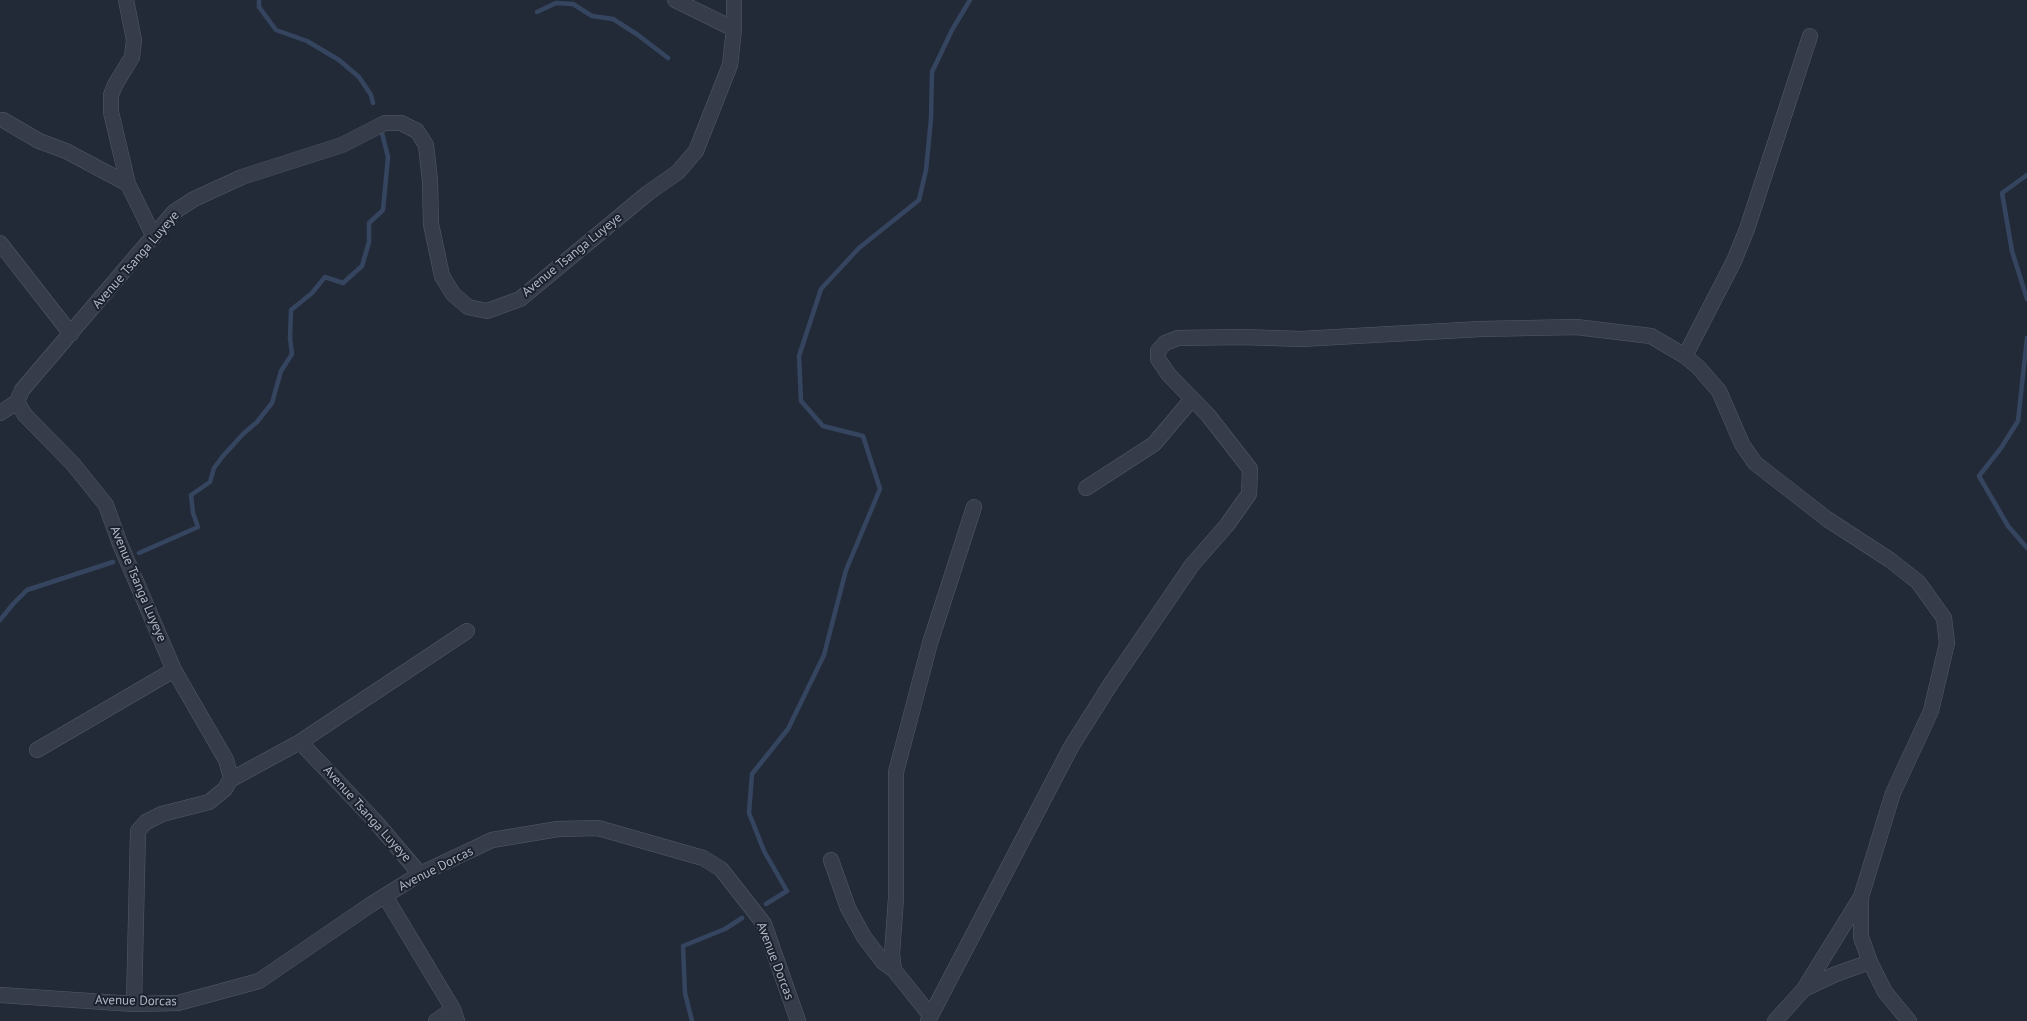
<!DOCTYPE html>
<html>
<head>
<meta charset="utf-8">
<style>
	body { margin:0 }
	canvas { display:block; background:#222a38 }
</style>
</head>
<body>
<canvas width="2027" height="1021"></canvas>
<script>
const g = document.querySelector('canvas').getContext('2d');
g.lineJoin = 'round';
const shape = rows => new Path2D(rows.map(r => 'M' + r).join(''));
function stroke(path, color, width, dash) { g.strokeStyle = color; g.lineWidth = width; g.lineCap = dash ? 'butt' : 'round'; g.setLineDash(dash || []); g.stroke(path); }
function label(font, color, halo, rows, align = 'center') {
  g.font = font + ' "PT Sans",sans-serif'; g.lineWidth = 4; g.setLineDash([]); g.textBaseline = 'middle'; g.strokeStyle = halo; g.fillStyle = color; for (const [text, x, y, turn = 0] of rows) {
    g.save(); g.translate(x, y); g.rotate((+turn || 0) * Math.PI / 180); g.textAlign = isNaN(turn) ? turn : align; if (halo) g.strokeText(text, 0, 0); g.fillText(text, 0, 0); g.restore();
  }
}
const stream = shape([
	[259,0,259,7,276,30,307,41,339,60,359,77,371,95,373,103],
	[537,12,556,3,573,4,592,16,613,19,638,35,668,58],
	[2027,175,2002,193,2012,251,2027,299],
	[2027,338,2018,421,2001,448,1979,476,2008,526,2027,548],
	[139,553,198,527,193,513,191,495,210,482,214,468,223,456,243,434,257,422,272,403,281,371,292,354,290,338,291,310,312,293,325,277,343,283,362,266,369,242,369,223,383,210,388,157,381,129],
	[0,620,13,604,27,590,113,562],
	[766,904,787,891,764,851,749,813,752,774,788,729,824,655,846,570,880,489,863,436,823,426,801,401,799,356,821,289,859,248,919,200,926,170,931,119,932,72,952,30,970,0],
	[692,1021,685,993,683,946,725,929,742,918]
]);
const street = shape([
	[126,0,134,40,132,57,115,85,111,95,111,112,128,184,154,237],
	[675,0,734,29],
	[0,120,3,120,39,141,66,151,128,184],
	[0,243,71,334],
	[1685,356,1734,261,1747,229,1810,36],
	[17,402,22,390,174,212,194,199,242,177,342,145,385,123,401,123,417,131,426,145,430,181,431,224,442,276,453,294,468,307,487,311,520,299,648,193,678,172,696,151,730,65,734,29,734,0],
	[17,402,25,415,73,464,106,505,120,544,174,670,226,760,230,774,230,780,225,789,209,802,162,814,146,822,138,831,134,1004],
	[0,413,17,402],
	[1086,488,1154,444,1192,399],
	[300,742,467,631],
	[37,750,174,670],
	[230,780,300,742,375,821,420,874],
	[831,860,848,908,864,937,883,962,894,970],
	[385,896,453,1009,457,1021],
	[1804,989,1836,974,1870,962],
	[0,995,134,1004,178,1003,259,981,370,905,420,874,492,840,558,829,598,828,703,858,721,869,764,924,798,1021],
	[930,1015,894,970,892,954,896,898,896,772,930,643,974,507],
	[436,1021,453,1009],
	[928,1021,1071,747,1110,685,1192,565,1227,525,1249,494,1250,469,1208,415,1169,375,1158,359,1158,351,1165,343,1178,338,1242,337,1301,339,1481,329,1576,327,1651,336,1685,356,1699,368,1719,391,1742,444,1755,463,1827,519,1890,560,1918,582,1944,618,1947,643,1931,711,1893,793,1861,897,1861,937,1870,962,1885,992,1909,1021],
	[1775,1021,1804,989,1861,897]
]);
const streetNames = [
	["Avenue Tsanga Luyeye",572,255,-39],
	["Avenue Tsanga Luyeye",136,260,-49],
	["Avenue Tsanga Luyeye",138,584,67],
	["Avenue Tsanga Luyeye",367,814,48],
	["Avenue Dorcas",436,869,-27],
	["Avenue Dorcas",775,961,69],
	["Avenue Dorcas",136,1001,1]
];
stroke(stream, '#36455f', 4.5);
stroke(street, '#535a66', 16);
stroke(street, '#363c49', 15);
label('13px', '#b0b7c5', '#1b212d', streetNames);
</script>
</body>
</html>
